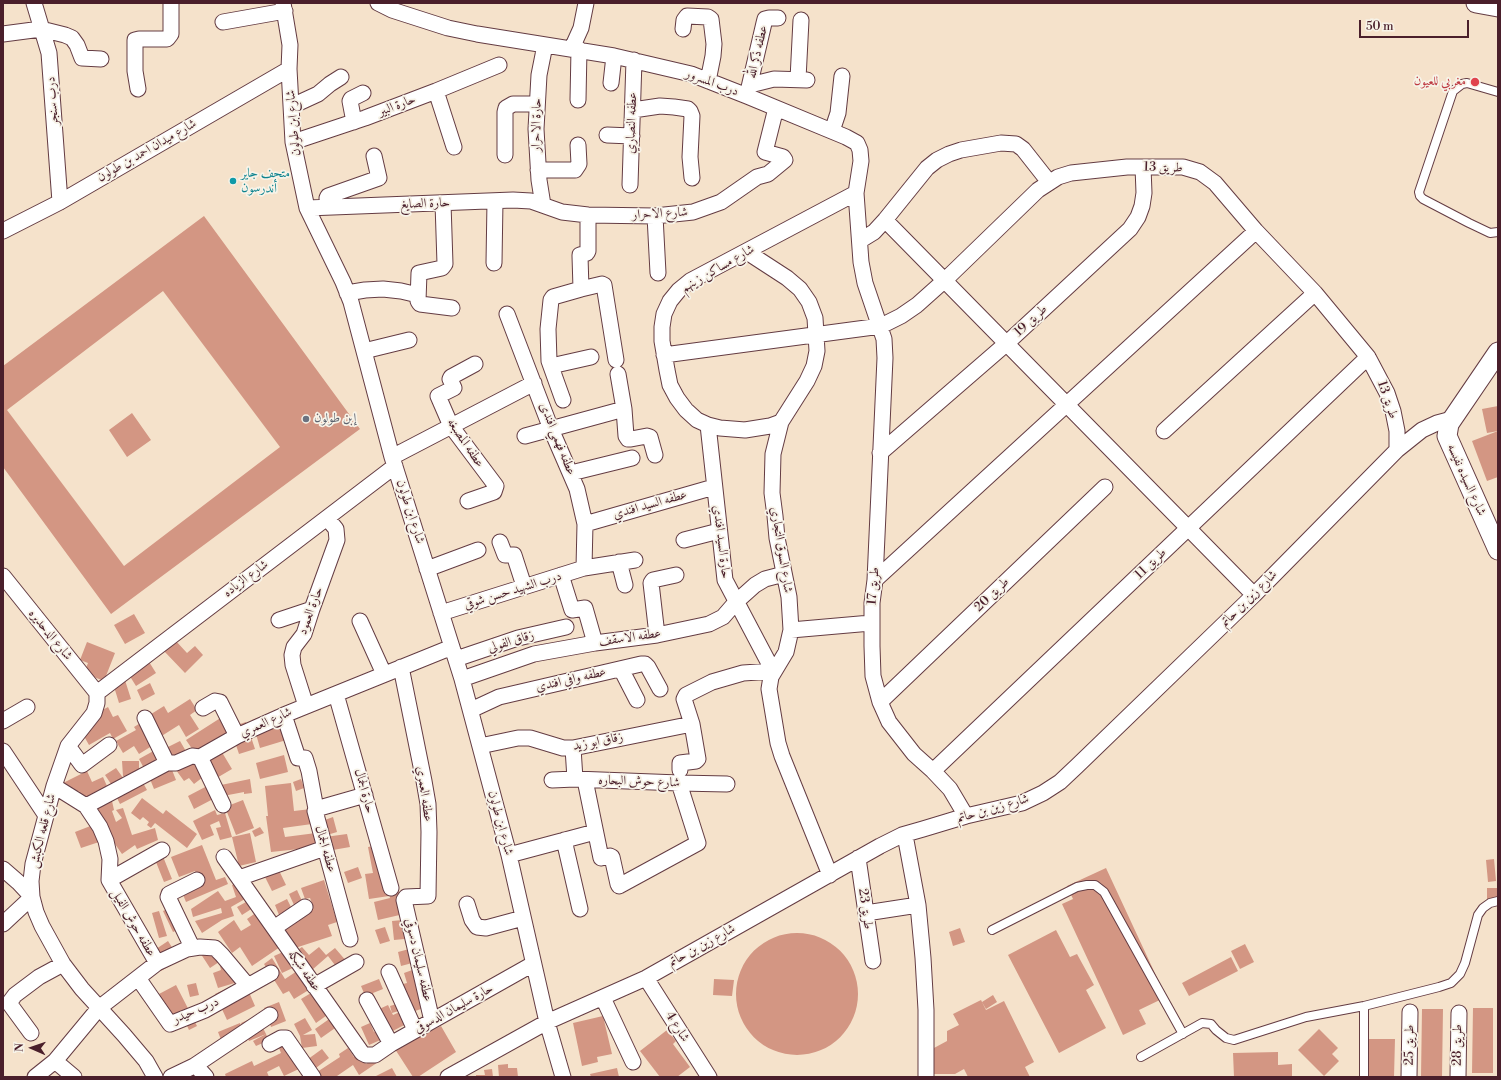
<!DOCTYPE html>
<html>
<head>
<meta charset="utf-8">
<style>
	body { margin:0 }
	#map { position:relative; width:1501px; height:1080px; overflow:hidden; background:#f5e2cb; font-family:"Libre Bodoni",serif }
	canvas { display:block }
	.frame { position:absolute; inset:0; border:4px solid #4a1f2b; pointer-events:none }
	.north { position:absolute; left:12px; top:1028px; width:40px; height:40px; -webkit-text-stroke:3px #f7f3e8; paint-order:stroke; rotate:272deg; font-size:11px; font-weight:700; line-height:16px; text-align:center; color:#4a1f2b }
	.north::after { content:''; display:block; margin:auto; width:14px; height:18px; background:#4a1f2b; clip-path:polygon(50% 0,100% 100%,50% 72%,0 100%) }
	.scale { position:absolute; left:1359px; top:20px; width:110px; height:18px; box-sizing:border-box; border:2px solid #4a1f2b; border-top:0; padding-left:5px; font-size:12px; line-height:14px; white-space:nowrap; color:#4a1f2b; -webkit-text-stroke:3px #f7f3e8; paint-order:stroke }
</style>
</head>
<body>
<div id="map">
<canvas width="1501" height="1080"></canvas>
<div class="frame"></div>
<div class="north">N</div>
<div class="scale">50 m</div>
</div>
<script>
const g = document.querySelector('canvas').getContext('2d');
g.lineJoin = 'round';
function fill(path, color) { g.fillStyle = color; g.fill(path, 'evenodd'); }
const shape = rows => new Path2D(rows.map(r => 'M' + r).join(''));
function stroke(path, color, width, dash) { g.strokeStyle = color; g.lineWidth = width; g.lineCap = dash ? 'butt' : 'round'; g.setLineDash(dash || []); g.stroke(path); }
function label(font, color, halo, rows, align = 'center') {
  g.font = font + ' "Libre Bodoni",Amiri,serif'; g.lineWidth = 3.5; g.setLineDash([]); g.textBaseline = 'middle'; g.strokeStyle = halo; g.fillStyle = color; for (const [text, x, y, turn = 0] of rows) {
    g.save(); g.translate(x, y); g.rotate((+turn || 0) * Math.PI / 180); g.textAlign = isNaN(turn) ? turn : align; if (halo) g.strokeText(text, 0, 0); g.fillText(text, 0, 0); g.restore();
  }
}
const building = shape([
	[204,216,360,429,111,614,3,467,3,366],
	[163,291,280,447,124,566,7,410],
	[1498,406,1498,431,1487,433,1482,409],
	[132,413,151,440,127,457,109,430],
	[1498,431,1498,477,1487,481,1472,441],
	[134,614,145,633,125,644,114,625],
	[175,640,187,653,195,646,203,655,185,673,164,651],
	[87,642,115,653,104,681,84,673,88,663,80,660],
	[146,657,156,673,136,686,126,670],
	[123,674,131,699,119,703,111,677],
	[150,683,155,694,142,701,137,690],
	[190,699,197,710,190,715,199,729,186,737,179,725,160,737,148,716,164,706,168,713],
	[108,707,113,717,118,715,127,731,113,739,110,733,89,745,77,724],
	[283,708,293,738,260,748,252,720],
	[222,717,232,732,197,756,186,740],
	[142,722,155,744,139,754,134,746,123,753,116,741,136,730,134,727],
	[246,722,255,749,239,754,235,742,234,726],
	[180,741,187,753,170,762,164,749],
	[157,749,164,762,146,772,139,759],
	[220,749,232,769,215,779,203,759],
	[284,755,288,772,260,779,256,763],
	[194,756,207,774,194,784,189,778,184,781,176,770],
	[122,761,139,761,139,776,123,776],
	[170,765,176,780,154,789,148,774],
	[116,768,126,782,115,790,105,775],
	[87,771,92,782,103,777,110,793,85,803,79,791,69,796,63,783],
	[250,779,252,793,244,794,244,792,223,796,221,785],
	[301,779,304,788,296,791,293,782],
	[142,781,147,790,120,804,115,794],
	[291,783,294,811,311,809,312,824,283,828,285,837,316,833,318,847,271,852,266,816,268,816,265,786],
	[209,785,215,798,194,809,188,796],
	[142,798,163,814,166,810,197,834,187,848,155,823,151,828,147,825,149,822,143,817,140,820,131,813],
	[243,800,254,828,236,835,225,807],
	[112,801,114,810,112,811,116,822,122,818,116,810,123,808,132,835,155,828,158,840,137,849,135,845,122,854,91,810],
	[215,810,217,815,225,813,232,837,250,833,256,862,239,866,232,837,220,840,216,828,221,827,219,821,210,825,214,835,202,840,193,821],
	[333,817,337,832,327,835,322,821],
	[93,825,99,842,81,848,75,832],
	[260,827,264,833,255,837,252,831],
	[347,834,350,847,327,851,325,837],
	[385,844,382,857,389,896,369,899,365,874,373,873,368,847],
	[202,845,216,880,225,877,228,884,186,902,182,892,174,895,170,884,180,880,184,890,200,883,195,871,179,877,171,857],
	[162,854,172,879,164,882,154,857],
	[1494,859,1496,881,1488,882,1486,860],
	[274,860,286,885,272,891,260,867],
	[358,867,362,878,348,883,344,872],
	[1106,868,1166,997,1139,1010,1146,1024,1123,1035,1062,904,1073,899,1067,886],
	[324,880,337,922,328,925,332,936,292,949,281,917,313,906,310,898,305,899,301,888],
	[239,883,256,906,242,915,237,907,246,902,245,899,231,907,234,916,222,920,202,933,195,921,222,913,221,908,193,917,191,909,218,891,225,901,236,897,232,885],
	[397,885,404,914,378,920,374,902,390,898,388,887],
	[1487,888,1497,888,1497,899,1487,899],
	[297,890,302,901,294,905,289,894],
	[287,899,292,909,279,915,275,905],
	[180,903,190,925,173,932,163,911],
	[159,911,167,936,159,938,152,913],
	[257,912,280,947,252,966,240,947,232,953,218,932,234,920,241,931,251,925,247,919],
	[413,919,415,938,394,940,392,921],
	[385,927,390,941,380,944,375,930],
	[960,928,965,942,953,946,949,932],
	[1056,930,1070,957,1077,954,1094,985,1086,990,1106,1028,1059,1053,1008,955],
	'736 994a61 61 0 1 1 122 0a61 61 0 1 1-122 0Z',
	[211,939,224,958,238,982,218,988,213,973,221,970,219,962,210,968,197,948],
	[168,941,180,960,161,971,150,953],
	[1245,944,1254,962,1240,969,1231,951],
	[302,947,309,955,319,947,326,955,335,948,347,962,338,969,328,956,312,970,296,951],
	[413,948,416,962,401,966,398,952],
	[283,952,286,959,290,955,299,965,282,973,274,956],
	[1231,957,1238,971,1189,996,1182,983],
	[272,958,285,979,300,969,312,988,294,999,289,991,283,994,264,964],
	[415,969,427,1007,412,1012,403,984,407,983,404,973],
	[379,979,383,989,373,993,377,1002,369,1005,361,986],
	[714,979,734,980,732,996,713,995],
	[196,983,199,995,190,997,187,985],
	[245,983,255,1006,227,1020,215,994,232,986,233,988],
	[176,985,197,1026,189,1030,183,1017,172,1022,159,994],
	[311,993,318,1004,323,1001,330,1013,316,1023,301,999],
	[993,995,997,1002,986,1009,982,1002],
	[981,1000,986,1010,1004,1001,1034,1062,1025,1067,1030,1077,968,1077,964,1069,955,1074,934,1074,934,1048,947,1041,947,1031,959,1025,953,1014],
	[279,1002,286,1021,271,1027,264,1008],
	[403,1002,405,1009,392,1013,390,1006],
	[388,1005,393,1015,404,1010,410,1022,387,1034,375,1011],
	[1473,1008,1493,1008,1493,1073,1472,1073],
	[1422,1009,1443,1009,1442,1077,1421,1077],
	[257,1016,266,1034,249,1041,241,1023],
	[603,1016,612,1054,597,1057,598,1062,582,1066,573,1023],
	[332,1017,338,1026,321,1038,315,1029],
	[305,1018,312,1030,303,1035,315,1034,317,1046,302,1048,300,1036,294,1024],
	[240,1023,247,1041,225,1050,218,1032],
	[370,1023,374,1032,381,1029,385,1038,369,1045,361,1027],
	[428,1025,431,1031,441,1026,456,1052,418,1077,413,1077,393,1046],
	[1319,1029,1338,1048,1332,1054,1339,1061,1324,1076,1298,1050],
	[667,1030,676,1041,673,1044,690,1067,677,1077,660,1077,640,1051],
	[285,1031,303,1067,284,1076,279,1066,267,1072,269,1077,226,1077,225,1074,252,1061,254,1066,281,1053,279,1048,270,1053,265,1042,256,1046,253,1041,266,1034,268,1039],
	[1368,1039,1395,1039,1394,1077,1368,1077],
	[348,1048,354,1057,360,1055,366,1064,387,1051,390,1054,359,1075,353,1065,337,1076,338,1077,316,1077,314,1074,340,1057,339,1054],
	[322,1049,329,1058,312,1071,304,1062],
	[1278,1052,1278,1065,1292,1064,1292,1077,1234,1077,1233,1053],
	[508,1064,508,1068,517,1068,518,1077,499,1077,498,1065],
	[392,1068,397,1077,376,1077,376,1076],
	[617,1068,619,1077,591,1077,590,1074],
	[492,1069,493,1077,476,1077,476,1075,485,1075,484,1070]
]);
const service = shape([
	[1498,92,1467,83,1462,84,1453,91,1419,192,1420,196,1423,199,1469,223,1490,233,1498,232],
	[992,930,1077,887,1087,885,1095,885,1104,892,1183,1034],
	[1364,1006,1364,1077],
	[1141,1057,1202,1023,1211,1024,1216,1030,1226,1038,1234,1040,1306,1017,1364,1006,1439,987,1451,983,1460,974,1465,963,1478,915,1483,908,1490,903,1498,901]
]);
const minor = shape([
	[34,3,49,53,60,202],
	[283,3,290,45,289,69,293,142,307,208,343,282,351,302,392,457,462,679,509,855,547,1022,563,1077],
	[378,3,392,10,448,28,477,34,614,56,691,74,747,96,846,137,857,143,860,150,861,161,856,193,861,262,865,283,884,339,885,358,875,580,872,603,872,646,873,676,880,702,889,722,914,754,933,771,950,789,966,816],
	[223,22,285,11],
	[683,29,684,20,687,16,708,17,711,19,714,44,713,56,708,81],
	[3,34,41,29,65,35,72,38,77,45,82,58,101,59],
	[572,48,581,28,586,3],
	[798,79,801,20],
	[611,83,614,56],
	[750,85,774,79,807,80],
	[138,89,135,71,135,40,139,39,167,39,168,38,171,34,171,3],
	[436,91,454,147],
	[747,96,764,23,765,19,769,18,778,18],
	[578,100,579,49],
	[292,106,318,94,330,84,341,77],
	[633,110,660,106,674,107,688,109,690,111,692,116,690,157,692,178],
	[354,122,350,101,351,99,363,93],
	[832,131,838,113,842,76],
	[607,135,632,136],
	[293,142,365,118,436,91,499,65],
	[505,155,505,112,506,108,513,104,536,104],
	[538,170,575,170,579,164,578,145],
	[630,185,634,60],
	[443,203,445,264,442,268,419,273,418,301,420,304,452,308],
	[543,205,539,180,536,129,539,75,545,45],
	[328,207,327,198,328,196,379,178,374,156],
	[307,208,513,200,531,201,562,212,588,215,655,216,693,212,721,202,757,177,768,174,785,160,783,157,765,152,776,108],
	[655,216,658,273],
	[885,220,1254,595],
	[3,231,60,202,289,69],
	[861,240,874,232,885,220,927,168,937,160,949,154,961,150,1001,143,1016,144,1023,149,1049,182],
	[747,252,787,278,800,289,809,302,815,318,817,351,814,366,807,381,781,422,773,454,772,493,775,516,777,538,789,597,791,630,786,652,771,677,769,689,778,743,782,756,830,875],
	[494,263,495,201],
	[581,289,602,284,604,285,616,360],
	[347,293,365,290,383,289,401,291,418,295],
	[507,314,551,429,577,489,585,524,584,568],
	[364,351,409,340],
	[664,355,881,326,901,316,917,305,945,280,1038,190,1058,177,1071,173,1127,167,1183,167,1200,172,1215,183,1256,231,1315,293,1368,357,1387,393,1393,411,1397,431,1397,450],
	[551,366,591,357],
	[618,374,624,409,626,436,628,439,631,439,647,436,650,437,655,455],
	[563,400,549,361,548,329,551,300,553,297,581,289,580,256,580,255,587,253,588,251,588,215],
	[781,422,770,426,745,430,720,428,708,425,697,420,686,410,677,398,670,385,667,370,662,341,662,327,664,314,670,301,679,290,690,281,856,193],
	[1164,431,1315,293],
	[525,436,624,409],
	[880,453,1007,343,1130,229,1138,217,1142,206,1144,193,1143,167],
	[392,457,534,383],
	[571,473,632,458],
	[468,501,494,492,496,486,451,426,438,396,454,388,450,379,451,377,475,364],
	[585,524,714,487],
	[684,540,719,531],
	[500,542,505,555,514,555,524,586],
	[619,562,625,585],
	[427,569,478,550],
	[561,575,572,610,585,608,595,643],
	[3,576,97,693],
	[875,580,1256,231],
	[441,613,584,568,635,560],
	[279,620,312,609],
	[360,621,384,674],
	[791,630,871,623],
	[657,635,651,583,653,580,676,575],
	[456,659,518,638,566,627],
	[401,667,424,781,428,804,429,832,428,896,406,897,404,900,432,1021],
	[621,669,637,700],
	[462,679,534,654,595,643,657,635,709,624,723,617,736,602,755,585,765,579,784,574],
	[97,693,97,703,94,713,68,746,54,786,33,864,31,881,32,897,36,912,42,926,63,964,82,989,124,1035,146,1061,155,1077],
	[97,693,395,466],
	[336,694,391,888],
	[880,702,1105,487],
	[306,706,293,665,292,655,294,647,304,634,312,609,337,540,336,529,327,518],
	[203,708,215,701,220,702,237,736],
	[471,710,499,697,641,664,645,664,648,667,660,689],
	[284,715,298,758,305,758,309,771,316,809],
	[145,718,167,763],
	[3,721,27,707],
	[68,746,82,765,109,745],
	[480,746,518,738,530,738,563,748,573,748,692,724],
	[573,748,575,779],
	[3,751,45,814],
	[200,757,223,805],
	[680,770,680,763,696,761,698,759,692,724,684,699,686,695,712,682,743,673,773,671,725,580,708,425],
	[933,771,1368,357],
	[552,780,575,779,679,783,727,784],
	[585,780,601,858,610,856,612,857,618,884,619,886,698,843,679,783],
	[54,786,86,806,100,827,106,841,110,859,109,880,157,963],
	[86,806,167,763,176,763,192,756,200,757,237,736,284,715,452,647],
	[905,835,918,905,923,958,926,1010,926,1077],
	[564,840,580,909],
	[509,855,595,832],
	[224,857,362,1053,366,1055,375,1055,391,1044,533,964],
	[858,858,873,961],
	[3,869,18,882,32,897,3,924],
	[239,878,325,848],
	[109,880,162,850],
	[467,904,472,920,477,927,486,928,523,918],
	[866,913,918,905],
	[274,928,305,907],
	[350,939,315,811,316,809,365,795],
	[192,947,168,897,169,894,197,880],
	[389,972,415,1030],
	[138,978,170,1024,205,1010,271,973],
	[646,978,709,1077],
	[314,986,356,962],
	[603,998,633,1062],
	[367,1000,391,1044],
	[31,1033,9,1003,15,995,39,977,63,964],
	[270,1044,281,1038,286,1038,313,1077],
	[55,1061,74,1077],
	[194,1066,270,1015],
	[35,1077,55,1061,99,1008,157,963,187,949,200,947,215,948,222,955,248,986],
	[171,1077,194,1066,197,1067,206,1077],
	[448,1077,547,1022,646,978,880,846,902,835,923,829,966,816,1022,803,1043,793,1060,782,1077,766,1254,595,1397,450,1422,430,1437,423,1452,419],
	[1409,1077,1410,1012],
	[1458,1077,1459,1013]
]);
const tertiary = shape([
	[1476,3,1498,7],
	[1498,352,1449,424,1447,436,1498,550]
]);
const markers = [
	[1475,82,5,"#e0444e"],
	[233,181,4,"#0f9aa8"],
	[306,419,4,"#6b7280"]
];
const streetNames = [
	["عطفه ذكر الله",758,52,-77],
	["درب المسرور",712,83,20],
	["درب سنجر",53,101,-94],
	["حارة البير",397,106,-21],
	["شارع ابن طولون",294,123,-95],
	["عطفه النصاري",632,123,-88],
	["حارة الاحرار",537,125,-89],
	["شارع ميدان احمد بن طولون",147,151,-30],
	["طريق 13",1163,168,2],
	["حارة الصايغ",425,204,-2],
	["شارع الاحرار",660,214,-3],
	["شارع مساكن زينهم",718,269,-30],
	["طريق 19",1031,321,-43],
	["طريق 13",1387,400,71],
	["عطفه فهمي افندى",557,439,68],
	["عطفه المصبغه",465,443,56],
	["شارع السيده نفيسه",1466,480,66],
	["عطفه السيد افندي",650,505,-16],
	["شارع ابن طولون",410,512,72],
	["حارة السيد افندي",721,542,83],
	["شارع السوق التجاري",781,550,81],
	["طريق 11",1151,564,-44],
	["شارع الزياده",246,579,-37],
	["طريق 17",874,586,-85],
	["درب الشهيد حسن شوقي",513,591,-17],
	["طريق 20",992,595,-44],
	["شارع زين بن حاتم",1249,599,-45],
	["حارة العمود",311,611,-70],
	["شارع الدحديره",50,635,51],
	["عطفه الاسقف",630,638,-8],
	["زقاق الفولي",511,642,-17],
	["عطفه وافي افندي",571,680,-13],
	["شارع العمري",266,723,-24],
	["زقاق ابو زيد",598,742,-11],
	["شارع حوش البحاره",639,782,2],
	["حارة الجمال",364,791,74],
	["عطفه العمري",424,794,82],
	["شارع زين بن حاتم",993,809,-16],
	["شارع ابن طولون",500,823,75],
	["شارع قلعه الكبش",43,831,-76],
	["عطفه الجمال",325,849,74],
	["طريق 23",865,909,82],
	["عطفه حوش الفيل",133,923,60],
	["شارع زين بن حاتم",702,946,-29],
	["عطفه سليمان دسوقي",418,960,77],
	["عطفه شبكه",304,971,55],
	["حارة سليمان الدسوقي",454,1009,-29],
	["درب حيدر",196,1011,-23],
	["شارع 4",677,1027,58],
	["طريق 25",1410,1045,-89],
	["طريق 28",1458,1045,-89]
];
const healthNames = [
	["مغربي للعيون",1466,82]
];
const cultureNames = [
	["متحف جاير",241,174],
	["أندرسون",241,189]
];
const worshipNames = [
	["إبن طولون",314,419]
];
fill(building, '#d39683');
stroke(service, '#643c43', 10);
stroke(minor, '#643c43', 17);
stroke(tertiary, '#643c43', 21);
stroke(service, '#fff', 8);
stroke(minor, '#fff', 15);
stroke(tertiary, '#fff', 19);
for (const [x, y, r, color] of markers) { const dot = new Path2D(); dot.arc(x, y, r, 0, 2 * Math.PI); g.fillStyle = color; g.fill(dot); stroke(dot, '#f7f3e8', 1.5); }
label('13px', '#4a1f2b', '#f7f3e8', streetNames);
label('13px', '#be3a42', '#f7f3e8', healthNames, 'right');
label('13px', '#0d838f', '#f7f3e8', cultureNames, 'left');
label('13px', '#5b616d', '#f7f3e8', worshipNames, 'left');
</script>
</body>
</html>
